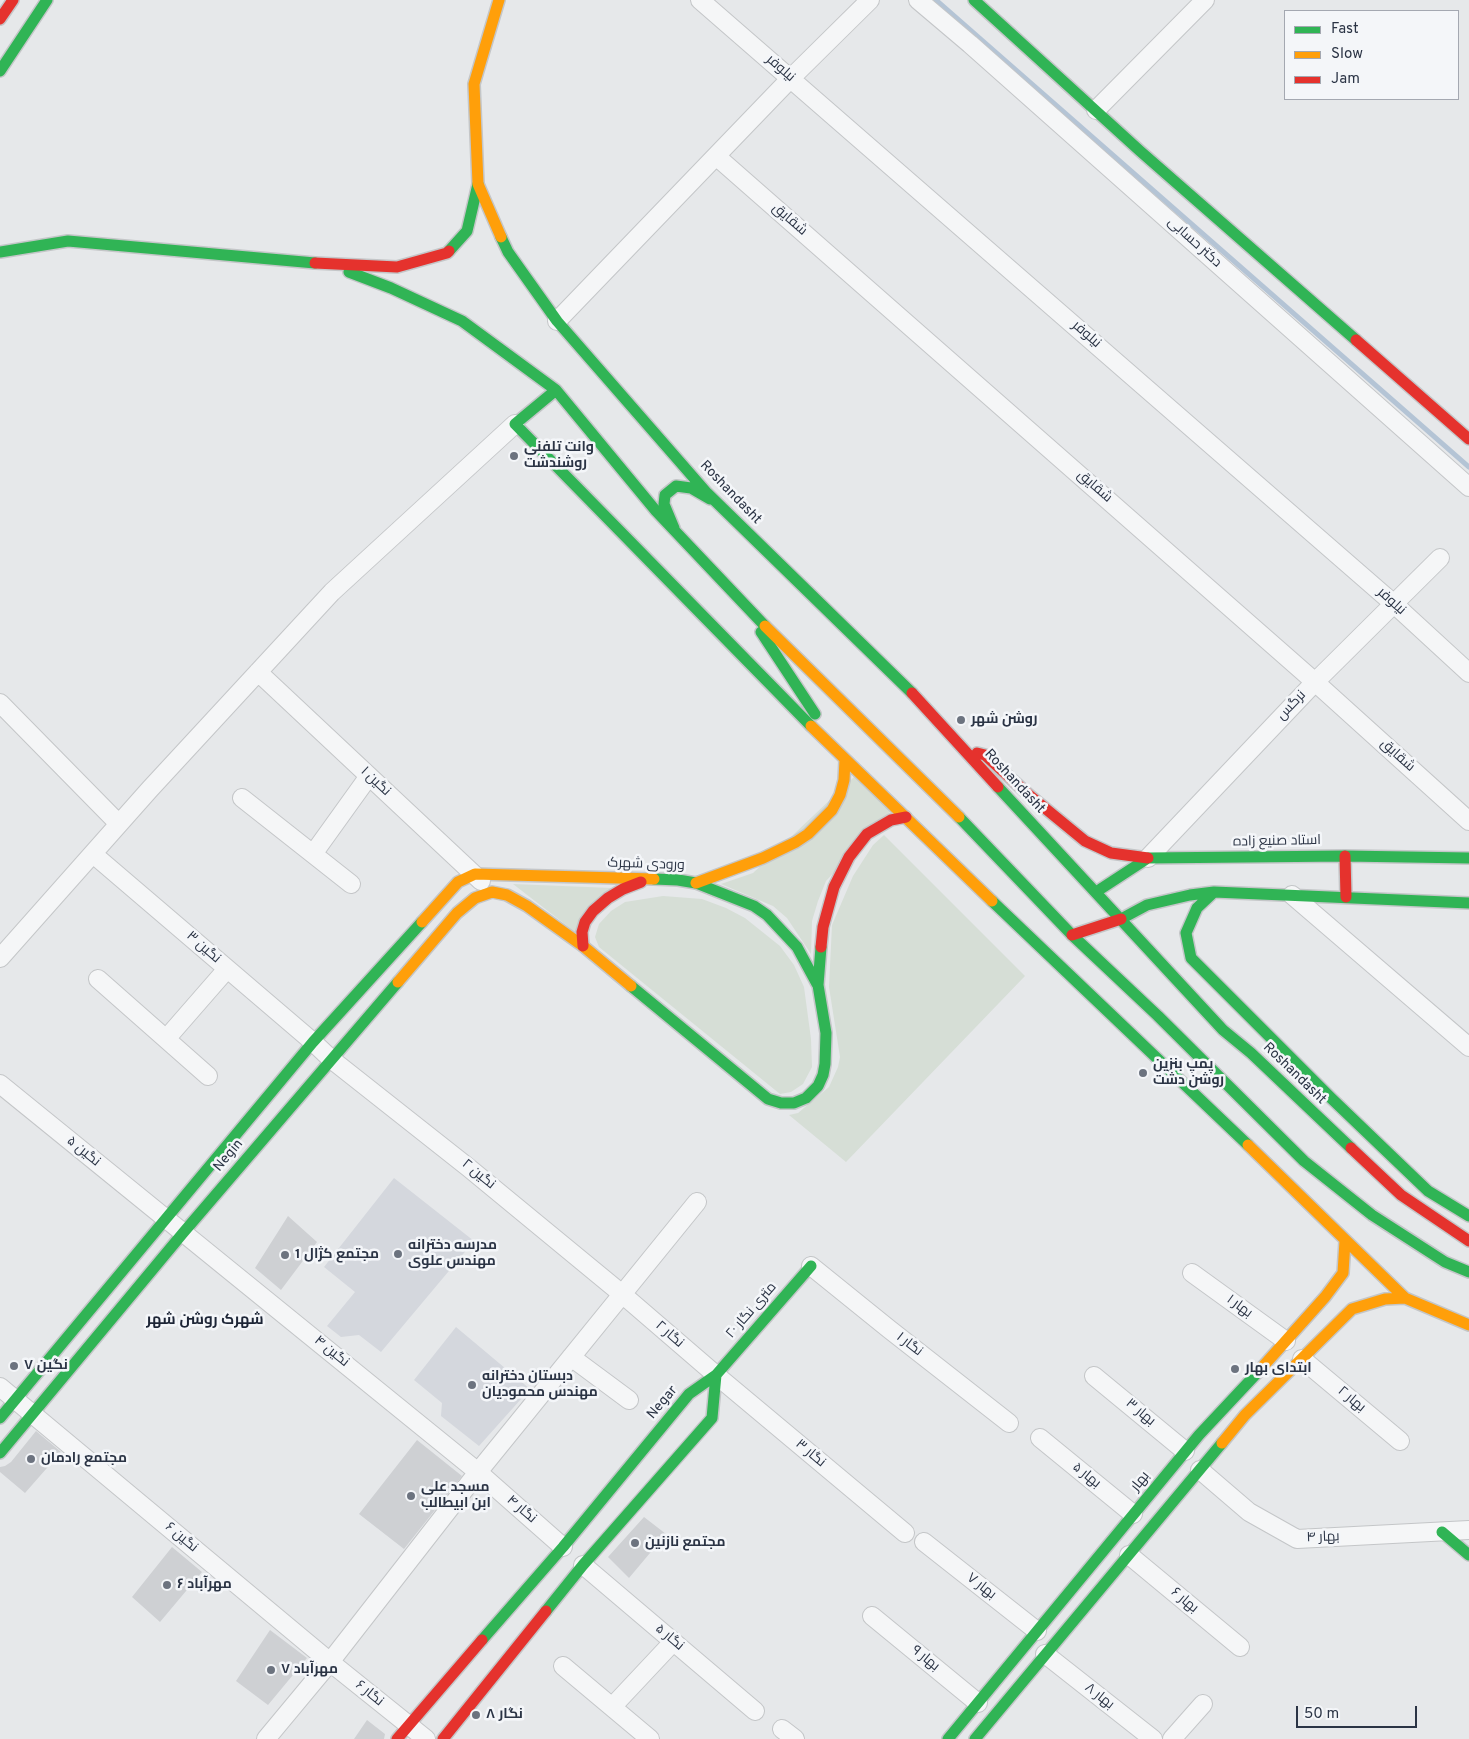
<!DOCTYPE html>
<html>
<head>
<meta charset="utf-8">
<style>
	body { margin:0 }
	#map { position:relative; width:1469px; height:1739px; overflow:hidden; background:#e6e8ea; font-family:Overpass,sans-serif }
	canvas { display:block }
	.legend { position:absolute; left:1284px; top:10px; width:175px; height:90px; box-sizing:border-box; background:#f4f6f9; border:1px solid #a4a8b1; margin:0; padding:6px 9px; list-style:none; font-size:15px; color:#2b3445 }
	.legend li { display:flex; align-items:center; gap:10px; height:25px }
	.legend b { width:25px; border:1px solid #a4a8b1 }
	.scale { position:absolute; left:1296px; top:1706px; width:121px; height:22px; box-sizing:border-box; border:2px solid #2b3445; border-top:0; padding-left:6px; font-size:15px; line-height:18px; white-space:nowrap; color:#2b3445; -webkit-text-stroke:4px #f4f6f9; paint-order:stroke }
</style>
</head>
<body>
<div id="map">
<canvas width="1469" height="1739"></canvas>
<ul class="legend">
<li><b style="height:6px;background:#30b455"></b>Fast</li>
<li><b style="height:6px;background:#ff9f0a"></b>Slow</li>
<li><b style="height:6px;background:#e5322d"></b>Jam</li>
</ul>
<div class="scale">50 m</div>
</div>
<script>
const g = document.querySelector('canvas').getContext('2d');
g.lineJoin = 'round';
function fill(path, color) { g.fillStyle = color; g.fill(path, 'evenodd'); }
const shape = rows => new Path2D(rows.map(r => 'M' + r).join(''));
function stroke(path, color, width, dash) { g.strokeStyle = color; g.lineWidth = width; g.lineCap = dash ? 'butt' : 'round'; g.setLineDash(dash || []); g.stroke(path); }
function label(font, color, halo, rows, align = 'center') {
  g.font = font + ' Overpass,Cairo,sans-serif'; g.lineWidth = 5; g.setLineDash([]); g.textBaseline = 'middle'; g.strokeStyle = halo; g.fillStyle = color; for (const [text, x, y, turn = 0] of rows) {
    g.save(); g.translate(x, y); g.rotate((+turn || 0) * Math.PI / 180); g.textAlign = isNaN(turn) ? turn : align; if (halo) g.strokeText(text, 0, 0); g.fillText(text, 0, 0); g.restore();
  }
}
const built = shape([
	[394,1178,474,1241,381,1352,359,1335,341,1337,327,1326,355,1292,324,1267],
	[456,1327,530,1389,479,1446,441,1416,442,1403,414,1380]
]);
const green = shape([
	[854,777,891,811,826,881,818,901,812,921,811,954,787,918,773,906,721,884,753,873],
	[884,835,1025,976,846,1162,789,1115,798,1113,829,1087,838,1067,840,1057,829,987,832,925,853,876,873,845],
	[513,884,612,888,575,932],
	[663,896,702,899,726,908,745,918,780,946,794,965,804,987,811,1039,812,1067,803,1084,791,1092,780,1094,599,947,595,937,599,924,611,911,625,902]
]);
const stream = shape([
	[936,0,1469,467]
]);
const building = shape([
	[288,1216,317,1242,281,1290,255,1268],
	[36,1431,61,1452,25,1493,0,1472,0,1467,5,1466,11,1462],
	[417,1440,462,1476,404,1549,359,1514],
	[644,1517,666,1534,629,1578,608,1557],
	[172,1547,202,1572,160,1622,132,1597],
	[270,1630,307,1658,268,1705,236,1681],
	[367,1720,385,1734,384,1739,354,1739]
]);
const street = shape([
	[700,0,1394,604,1469,673],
	[918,0,970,44,1469,487],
	[1096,110,1205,0],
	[716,156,1315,682,1469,821],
	[557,321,791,78,870,0],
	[258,672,481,881],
	[0,703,119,824],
	[242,798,351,884],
	[93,854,313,1042,331,1059,469,1168,622,1294,716,1375,905,1533],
	[313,854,369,776],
	[1148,858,1315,682,1440,558],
	[1292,895,1469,1047],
	[0,958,150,789,332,592,515,424],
	[98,979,208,1076],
	[166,1039,227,969],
	[0,1084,478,1472,563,1547],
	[811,1266,889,1329,1009,1423],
	[1192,1273,1286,1341],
	[571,1357,629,1400],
	[1302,1359,1400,1441],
	[1094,1376,1185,1451],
	[0,1387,330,1662,426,1739],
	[1040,1438,1133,1514],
	[1200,1470,1249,1512,1297,1539,1469,1530],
	[924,1542,1037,1631],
	[1129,1555,1240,1647],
	[583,1565,755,1711],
	[872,1616,978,1703],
	[1045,1654,1153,1739],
	[563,1666,650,1739],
	[612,1707,673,1642],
	[782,1729,795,1739],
	[266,1739,330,1662,478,1472,697,1202],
	[1172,1739,1203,1704]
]);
const fast = shape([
	[974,0,1140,151,1356,340],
	[0,71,47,0],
	[501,237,508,252,557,321],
	[449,251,467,231,478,184],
	[0,252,68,241,315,263],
	[349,272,391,288,462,321,556,390],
	[557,321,707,493,912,693],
	[556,390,515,424,811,726],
	[556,390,656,511,765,626],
	[674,528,664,504,665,495,676,486,691,488,710,499],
	[761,632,815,714],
	[998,787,1223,1030,1251,1053,1351,1148],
	[959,817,1072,935,1158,1016,1304,1161,1372,1215,1445,1262,1469,1272],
	[654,879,678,880,696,883,754,906,767,915,797,947,817,984],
	[1096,892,1148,858,1345,856,1469,858],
	[1214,892,1197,908,1186,933,1191,958,1331,1098,1428,1191,1469,1216],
	[992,901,1248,1145],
	[1121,919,1147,905,1190,895,1214,892,1469,903],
	[631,986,768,1099,781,1103,794,1103,806,1098,818,1086,823,1075,825,1064,826,1033,818,985,821,947],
	[0,1418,313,1042,422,922],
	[0,1453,183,1233,398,982],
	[1442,1532,1469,1555],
	[546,1611,583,1565,712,1418,716,1375],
	[482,1640,563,1547,689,1394,716,1375,811,1266],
	[948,1739,1199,1435,1258,1372],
	[975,1739,1222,1443]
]);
const slow = shape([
	[499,0,474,84,478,184,501,237],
	[765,626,959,817],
	[811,726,992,901],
	[696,883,763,858,796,842,808,834,832,810,840,795,844,780,845,760],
	[422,922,458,882,475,874,654,879],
	[398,982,457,913,475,898,492,892,507,895,527,906,583,946,631,986],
	[1248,1145,1405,1298,1469,1325],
	[1258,1372,1325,1297,1343,1273,1345,1241],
	[1222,1443,1245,1415,1352,1309,1385,1299,1405,1298]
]);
const jam = shape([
	[0,19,13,0],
	[315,263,397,267,447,253,449,251],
	[1356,340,1469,439],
	[912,693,998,787],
	[977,753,985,755,1029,795,1085,841,1111,853,1148,858],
	[1345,856,1346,897],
	[1072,935,1121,919],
	[583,946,582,932,585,922,593,911,608,898,623,889,641,882],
	[821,947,823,927,834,887,849,857,867,834,891,820,906,817],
	[1351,1148,1401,1195,1469,1241],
	[397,1739,482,1640],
	[443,1739,546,1611]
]);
const markers = [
	[514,456,5,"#6c737f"],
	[961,720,5,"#6c737f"],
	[1143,1073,5,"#6c737f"],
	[398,1254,5,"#6c737f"],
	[285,1255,5,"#6c737f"],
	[14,1366,5,"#6c737f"],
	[1235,1369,5,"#6c737f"],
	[472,1385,5,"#6c737f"],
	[31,1459,5,"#6c737f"],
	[411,1496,5,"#6c737f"],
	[635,1543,5,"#6c737f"],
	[167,1585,5,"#6c737f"],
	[271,1670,5,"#6c737f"],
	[476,1715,5,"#6c737f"]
];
const streetNames = [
	["نیلوفر",780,69,41],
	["شقایق",789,220,41],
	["دکتر حسابی",1194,243,42],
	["نیلوفر",1086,335,41],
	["شقایق",1094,487,41],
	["Roshandasht",730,493,46],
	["نیلوفر",1391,602,42],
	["نرگس",1292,706,-46],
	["شقایق",1397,756,42],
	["نگین ۱",375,782,43],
	["Roshandasht",1014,782,47],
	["استاد صنیع زاده",1277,842,-1],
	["ورودی شهرک",646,865,2],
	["نگین ۳",203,948,41],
	["Roshandasht",1294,1074,44],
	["نگین ۵",83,1152,39],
	["Negin",229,1156,-50],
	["نگین ۲",478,1175,39],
	["بهار ۱",1239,1307,36],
	["۲۰ متری نگار",752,1311,-49],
	["نگار ۲",669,1335,41],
	["نگار ۱",909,1345,38],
	["نگین ۴",331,1352,39],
	["بهار ۲",1351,1400,40],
	["Negar",663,1403,-50],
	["بهار ۳",1140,1413,40],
	["نگار ۳",810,1454,40],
	["بهار ۵",1086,1476,39],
	["بهار",1141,1482,-51],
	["نگار ۴",521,1510,41],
	["نگین ۶",181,1538,40],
	["بهار ۴",1323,1538,-2],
	["بهار ۷",981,1587,38],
	["بهار ۶",1184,1601,40],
	["نگار ۵",669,1638,40],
	["بهار ۹",925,1659,39],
	["نگار ۶",369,1694,39],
	["بهار ۸",1099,1697,38]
];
const poiNames = [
	["وانت تلفنی",524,448],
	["روشندشت",524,464],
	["روشن شهر",971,720],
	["پمپ بنزین",1153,1065],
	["روشن دشت",1153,1081],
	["مدرسه دخترانه",408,1246],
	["مهندس علوی",408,1262],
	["مجتمع کژال 1",295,1255],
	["نگین ۷",24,1366],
	["ابتدای بهار",1245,1369],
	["دبستان دخترانه",482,1377],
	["مهندس محمودیان",482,1393],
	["مجتمع رادمان",41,1459],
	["مسجد علی",421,1488],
	["ابن ابیطالب",421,1504],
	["مجتمع نازنین",645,1543],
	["مهرآباد ۶",177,1585],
	["مهرآباد ۷",281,1670],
	["نگار ۸",486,1715]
];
const neighbourhoodNames = [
	["شهرک روشن شهر",205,1321]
];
fill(built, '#d4d7dd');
fill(green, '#d6ded6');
stroke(stream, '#b4c4d5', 5);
fill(building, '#ced0d3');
stroke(street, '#c4c6c8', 20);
stroke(fast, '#c4c6c8', 14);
stroke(slow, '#c4c6c8', 14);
stroke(jam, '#c4c6c8', 14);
stroke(street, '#f5f6f7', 18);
stroke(fast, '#30b455', 11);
stroke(slow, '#ff9f0a', 11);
stroke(jam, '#e5322d', 11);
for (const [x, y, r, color] of markers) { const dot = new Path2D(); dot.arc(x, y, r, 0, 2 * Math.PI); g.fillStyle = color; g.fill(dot); stroke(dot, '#f4f6f9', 2); }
label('14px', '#2b3445', '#f4f6f9', streetNames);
label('bold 14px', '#2b3445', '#f4f6f9', poiNames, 'left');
label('bold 15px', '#1d2536', '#f4f6f9', neighbourhoodNames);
</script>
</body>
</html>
